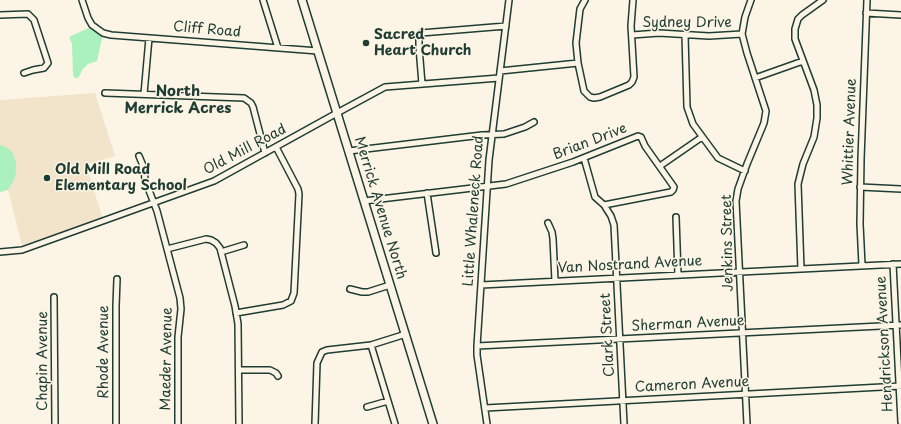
<!DOCTYPE html>
<html>
<head>
<meta charset="utf-8">
<style>
	body { margin:0 }
	canvas { display:block; background:#fcf5e5 }
</style>
</head>
<body>
<canvas width="901" height="424"></canvas>
<script>
const g = document.querySelector('canvas').getContext('2d');
g.lineJoin = 'round';
function fill(path, color) { g.fillStyle = color; g.fill(path, 'evenodd'); }
const shape = rows => new Path2D(rows.map(r => 'M' + r).join(''));
function stroke(path, color, width, dash) { g.strokeStyle = color; g.lineWidth = width; g.lineCap = dash ? 'butt' : 'round'; g.setLineDash(dash || []); g.stroke(path); }
function label(font, color, halo, rows, align = 'center') {
  g.font = font + ' "Playpen Sans",sans-serif'; g.lineWidth = 3; g.setLineDash([]); g.textBaseline = 'middle'; g.strokeStyle = halo; g.fillStyle = color; for (const [text, x, y, turn = 0] of rows) {
    g.save(); g.translate(x, y); g.rotate((+turn || 0) * Math.PI / 180); g.textAlign = isNaN(turn) ? turn : align; if (halo) g.strokeText(text, 0, 0); g.fillText(text, 0, 0); g.restore();
  }
}
const built = shape([
	[95,93,115,156,86,165,103,219,22,245,0,158,0,100]
]);
const green = shape([
	[93,26,103,33,97,61,88,64,83,69,78,78,75,78,73,75,72,44,69,37],
	[0,145,6,147,12,152,16,162,16,172,14,180,8,190,0,192]
]);
const minor = shape([
	[82,0,88,18,92,25,103,33,111,35,318,51],
	[263,0,278,48],
	[585,0,580,9,576,43,578,63,584,91,590,97,594,98,600,97,629,85,632,82,634,77,631,26,633,0],
	[866,13,901,15],
	[0,15,28,14,34,20,48,63,44,68,33,70,24,73],
	[632,35,659,33,709,36,742,34],
	[685,35,687,107,693,124,718,158,745,171],
	[500,71,578,63],
	[755,78,803,61],
	[422,84,419,47,419,36,421,33,506,26],
	[105,93,244,98,251,103,253,107,265,153],
	[144,94,149,38],
	[349,151,482,135,504,134,525,127,534,122],
	[139,156,144,168,145,180,157,211,180,298,181,309,178,337,178,424],
	[584,158,595,197,604,205,611,216,614,225,624,424],
	[660,166,702,137],
	[860,187,901,189],
	[427,193,436,253],
	[364,201,506,184,573,162,638,136,641,137,645,146,674,187,673,190,671,192,604,205],
	[676,217,678,275],
	[548,223,552,232,553,239,555,281],
	[167,249,206,239,211,240,216,243,220,248,235,306,238,324,239,424],
	[0,252,22,250,214,181,337,113,385,87,499,78],
	[221,252,244,245],
	[893,264,901,422],
	[862,265,860,224,861,159,867,0],
	[801,269,798,184,803,164,814,137,817,118,817,105,814,90,795,39,795,29,798,19,802,15,823,0],
	[481,285,901,264],
	[350,289,362,292,368,292,390,285],
	[54,297,55,424],
	[236,313,283,305,291,301,294,293,299,194,298,189,276,147],
	[371,345,395,424],
	[477,346,901,325],
	[239,370,270,370,276,373,278,376],
	[367,407,388,401],
	[485,408,901,386],
	[116,424,116,306,117,279],
	[315,424,317,363,322,352,327,350,371,345,406,334],
	[487,424,477,355,477,346,489,160,509,0],
	[747,424,736,201,738,189,747,164,764,123,766,111,747,53,742,34,745,17,751,0]
]);
const major = shape([
	[302,0,433,424]
]);
const markers = [
	[366,43,4,"#1f3d34"],
	[47,178,4,"#1f3d34"]
];
const streetNames = [
	["Sydney Drive",687,23],
	["Cliff Road",207,30,5],
	["Whittier Avenue",850,132,-88],
	["Brian Drive",590,142,-21],
	["Old Mill Road",245,150,-28],
	["Merrick Avenue North",380,208,73],
	["Little Whaleneck Road",474,211,-86],
	["Jenkins Street",728,243,-91],
	["Van Nostrand Avenue",630,265,-3],
	["Sherman Avenue",688,324,-3],
	["Clark Street",608,335,-93],
	["Hendrickson Avenue",885,344,-93],
	["Rhode Avenue",104,352,-90],
	["Maeder Avenue",167,359,-89],
	["Chapin Avenue",43,361,-90],
	["Cameron Avenue",692,385,-3]
];
const poiNames = [
	["Sacred",374,35],
	["Heart Church",374,51],
	["Old Mill Road",55,170],
	["Elementary School",55,186]
];
const neighbourhoodNames = [
	["North",178,92],
	["Merrick Acres",178,109]
];
fill(built, '#f2e3cb');
fill(green, '#aaf1bd');
stroke(minor, '#1f3d34', 8);
stroke(major, '#1f3d34', 10);
stroke(minor, '#fcf5e5', 5);
stroke(major, '#fcf5e5', 7);
for (const [x, y, r, color] of markers) { const dot = new Path2D(); dot.arc(x, y, r, 0, 2 * Math.PI); g.fillStyle = color; g.fill(dot); stroke(dot, '#fcf5e5', 1.5); }
label('14px', '#1f3d34', '#fcf5e5', streetNames);
label('bold 14px', '#1f3d34', '#fcf5e5', poiNames, 'left');
label('bold 15px', '#1f3d34', '#fcf5e5', neighbourhoodNames);
</script>
</body>
</html>
